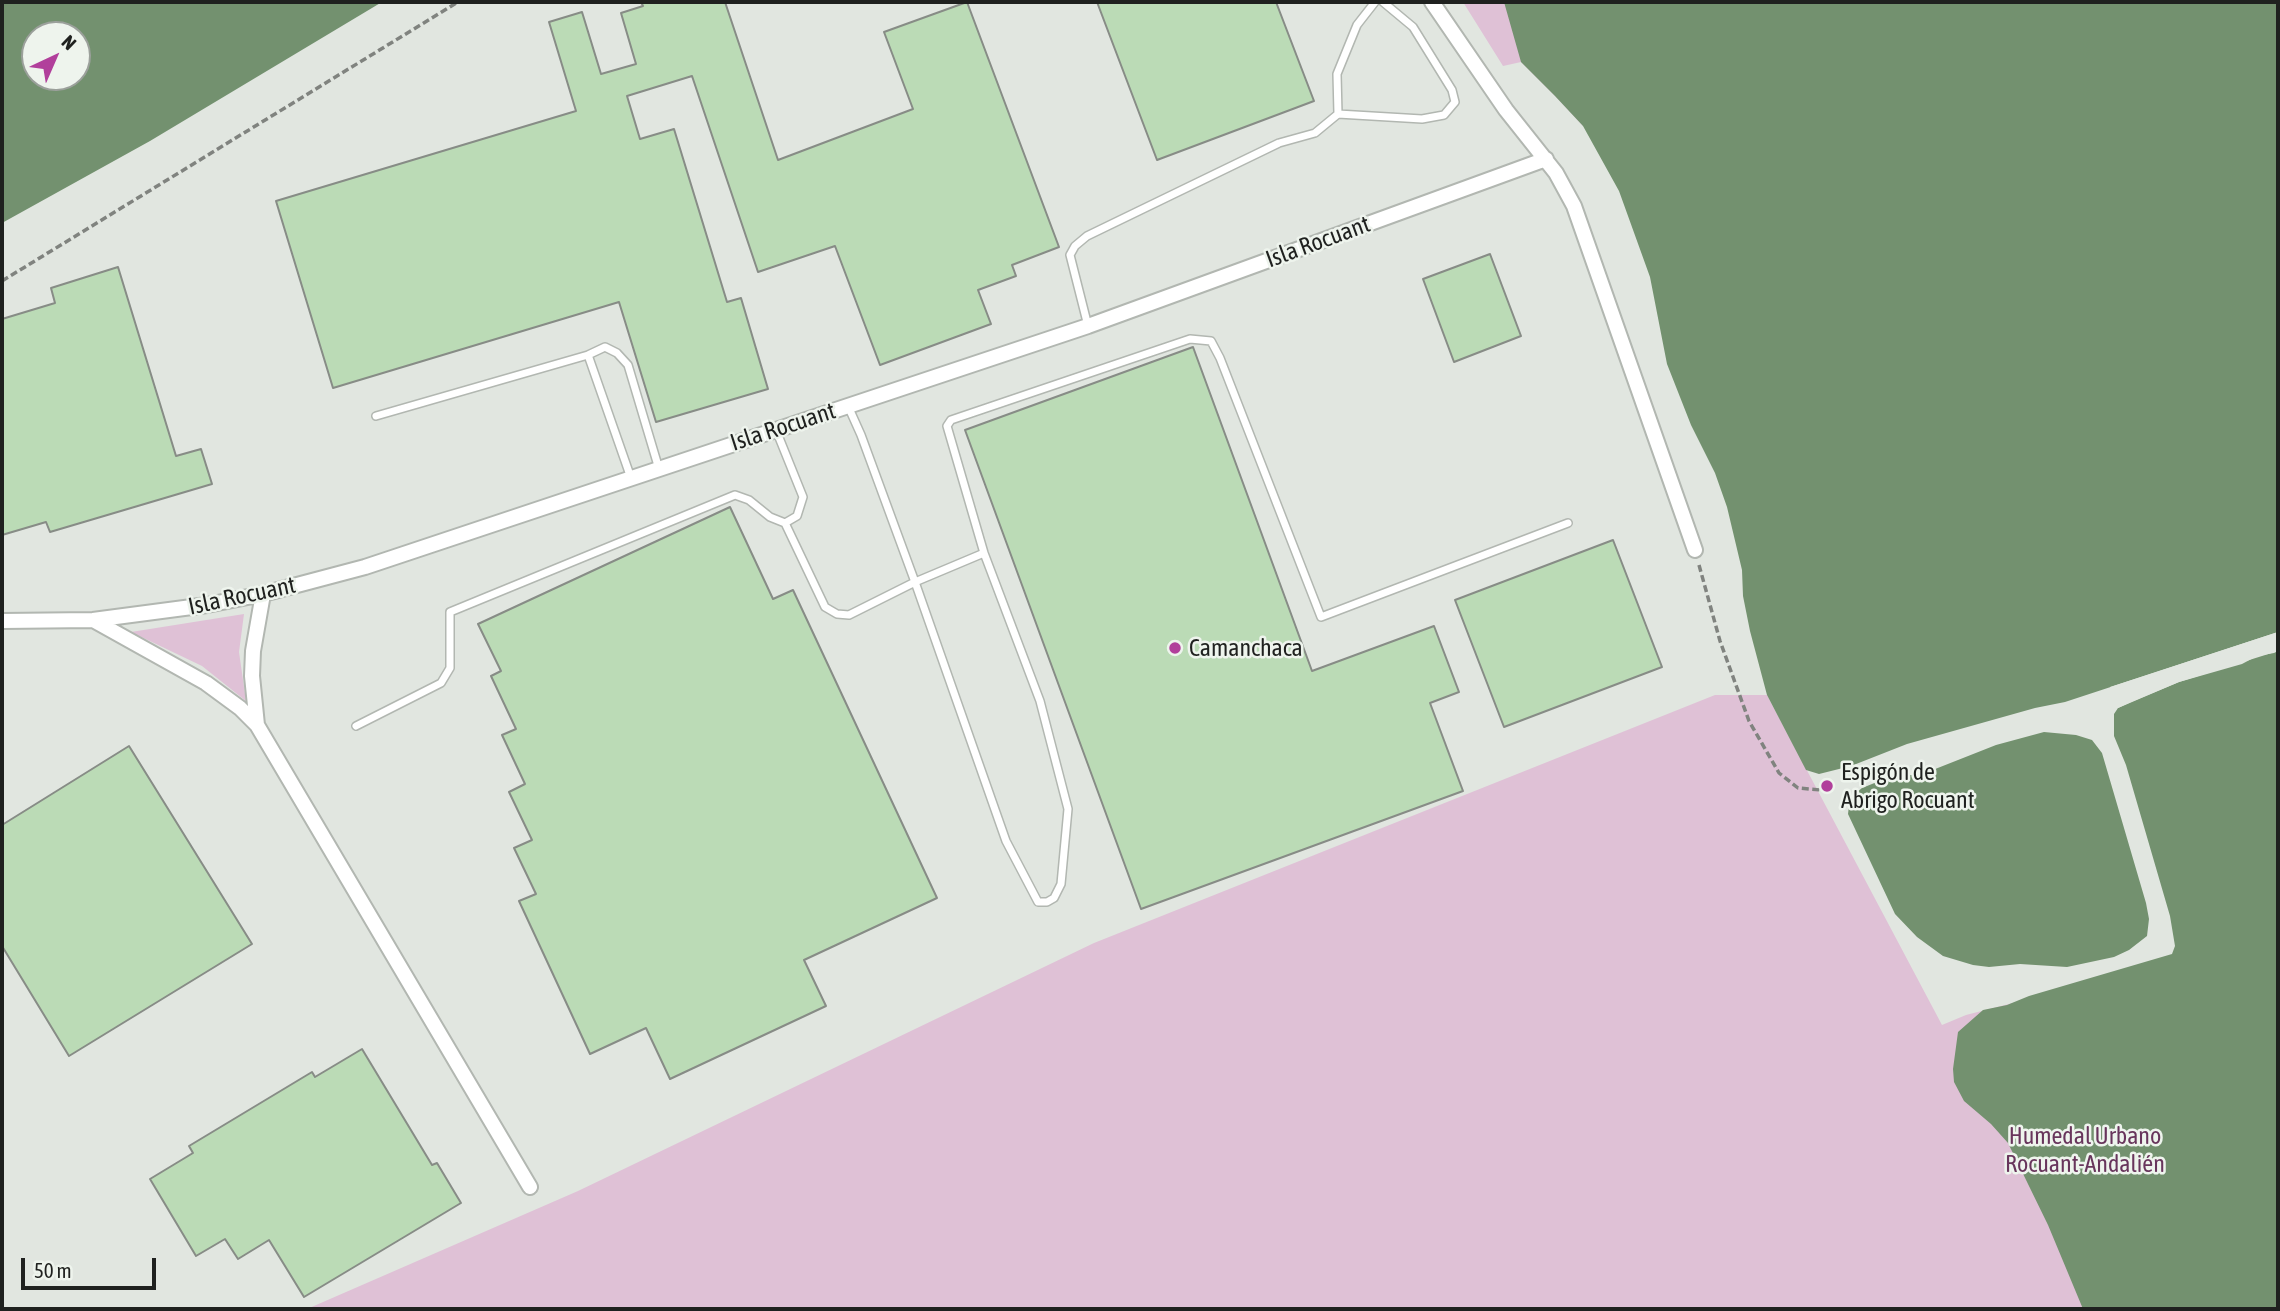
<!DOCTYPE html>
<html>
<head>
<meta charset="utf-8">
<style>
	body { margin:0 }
	#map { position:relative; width:2280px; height:1311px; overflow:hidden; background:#e1e6e0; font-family:"Asap Condensed",sans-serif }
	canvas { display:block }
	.frame { position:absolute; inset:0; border:4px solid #1f211f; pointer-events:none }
	.north { position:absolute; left:21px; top:21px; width:70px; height:70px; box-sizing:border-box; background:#eef4ed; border:2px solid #9ba09b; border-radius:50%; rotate:44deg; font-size:19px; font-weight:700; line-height:28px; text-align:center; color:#1f211f }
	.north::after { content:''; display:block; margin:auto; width:24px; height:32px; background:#b13f9b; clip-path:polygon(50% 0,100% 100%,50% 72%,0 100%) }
	.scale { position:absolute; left:21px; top:1258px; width:135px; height:32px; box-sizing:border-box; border:4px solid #1f211f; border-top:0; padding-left:9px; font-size:21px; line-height:24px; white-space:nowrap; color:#1f211f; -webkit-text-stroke:5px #eef4ed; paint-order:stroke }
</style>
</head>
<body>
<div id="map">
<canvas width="2280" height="1311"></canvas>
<div class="frame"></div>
<div class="north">N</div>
<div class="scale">50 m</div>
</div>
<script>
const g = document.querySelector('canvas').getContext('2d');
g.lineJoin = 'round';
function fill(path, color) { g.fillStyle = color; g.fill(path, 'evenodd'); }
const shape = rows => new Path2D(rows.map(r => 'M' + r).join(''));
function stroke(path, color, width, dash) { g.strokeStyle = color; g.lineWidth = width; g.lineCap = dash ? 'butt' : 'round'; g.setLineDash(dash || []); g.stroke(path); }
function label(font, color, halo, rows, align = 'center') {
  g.font = font + ' "Asap Condensed",sans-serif'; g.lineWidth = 5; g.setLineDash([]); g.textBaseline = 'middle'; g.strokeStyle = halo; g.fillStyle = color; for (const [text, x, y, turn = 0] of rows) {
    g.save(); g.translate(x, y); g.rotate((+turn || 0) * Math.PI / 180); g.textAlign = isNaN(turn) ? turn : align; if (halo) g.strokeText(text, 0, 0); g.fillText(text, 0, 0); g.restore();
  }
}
const green = shape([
	[1463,2,1567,2,1583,126,1555,96,1521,62,1503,66],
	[244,614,239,652,246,701,202,666,131,632],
	[1715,695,1767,695,1942,1025,1966,1015,2180,960,2276,1309,307,1309,578,1191,1094,943]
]);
const water = shape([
	[2,2,382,2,150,141,2,223],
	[35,35,77,35,77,77,35,77],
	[1504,2,2278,2,2278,632,2065,702,2035,708,1907,744,1851,766,1819,774,1806,770,1767,695,1750,631,1743,596,1742,570,1727,507,1715,473,1691,425,1667,364,1650,277,1619,191,1583,126,1555,96,1521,62],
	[2278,651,2278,1309,2083,1309,2048,1225,2008,1143,1991,1124,1964,1101,1954,1082,1953,1069,1958,1032,1983,1010,2007,1005,2029,996,2172,954,2175,946,2170,916,2126,765,2114,736,2114,714,2118,708,2131,702,2179,682],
	[2044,732,2076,735,2092,740,2102,753,2146,903,2149,919,2147,936,2129,950,2114,957,2067,967,2020,964,1989,967,1973,965,1943,956,1917,937,1895,914,1848,814,1850,798,1862,788,1877,782,1909,775,1920,775,1996,745]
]);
const pier = shape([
	[2278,632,2278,636,2131,684,2111,690,2110,687],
	[2278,648,2278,651,2274,653,2257,656,2242,664,2179,682,2118,708,2117,705,2178,678]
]);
const building = shape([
	[641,2,725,2,778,160,913,109,884,32,967,2,1059,247,1012,265,1016,276,978,290,991,324,880,365,835,246,758,272,692,76,627,96,640,139,674,129,727,302,741,298,768,389,656,422,619,302,333,388,276,201,576,111,549,22,582,12,601,74,636,64,621,13,643,6,641,2],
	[1097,2,1276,2,1314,101,1157,160,1097,2],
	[1490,254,1521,336,1454,362,1423,279,1490,254],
	[118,267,176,456,201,449,212,484,50,532,46,522,2,535,2,319,55,303,51,288,118,267],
	[1193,347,1312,671,1434,626,1459,692,1430,703,1463,791,1141,909,965,430,1193,347],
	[730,507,773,599,793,590,937,898,804,960,826,1006,670,1079,646,1028,590,1054,519,901,536,894,514,848,532,840,509,792,525,784,502,735,516,729,491,676,501,671,478,624,730,507],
	[1613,540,1662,667,1504,727,1455,600,1613,540],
	[129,746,252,944,69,1056,2,946,2,825,129,746],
	[362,1049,432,1165,437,1163,461,1203,304,1297,269,1240,238,1259,225,1239,196,1256,150,1179,193,1153,189,1146,312,1072,315,1077,362,1049]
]);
const path = shape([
	[2,281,458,2],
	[1699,565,1720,641,1749,721,1779,773,1798,788,1832,791]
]);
const lane = shape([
	[1338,114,1337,74,1357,25,1375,2],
	[1088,326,1070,255,1075,246,1087,236,1279,143,1315,133,1338,114,1422,119,1444,115,1455,102,1452,90,1413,27,1383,2],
	[588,355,631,478],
	[848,406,861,435,915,582,1006,841,1038,902,1047,902,1054,898,1061,884,1068,809,1040,701,984,553,947,426,951,420,1190,339,1211,341,1220,358,1321,617,1568,523],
	[376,416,588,355,605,347,617,353,628,365,659,469],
	[785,523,825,607,837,614,849,615,915,582,984,553],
	[356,726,441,683,450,668,450,612,735,495,749,500,770,517,785,523,797,516,803,497,776,430]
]);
const street = shape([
	[1432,2,1506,110,1556,173,1574,206,1695,550],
	[93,620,206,683,240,708,257,725,530,1187],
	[2,621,93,620,207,605,263,594,365,567,1088,326,1546,159],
	[257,725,252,676,253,651,263,594]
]);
const markers = [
	[1175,648,7,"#b13f9b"],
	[1827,786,7,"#b13f9b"]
];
const streetNames = [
	["Isla Rocuant",1318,242,-20],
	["Isla Rocuant",783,427,-18],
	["Isla Rocuant",242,596,-12]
];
const poiNames = [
	["Camanchaca",1189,648],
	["Espigón de",1841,772],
	["Abrigo Rocuant",1841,800]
];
const parkNames = [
	["Humedal Urbano",2085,1136],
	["Rocuant-Andalién",2085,1164]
];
fill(green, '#dfc1d6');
fill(water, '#73916f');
fill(pier, '#e1e6e0');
fill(building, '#bbdbb6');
stroke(building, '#878c86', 2);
stroke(lane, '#b2b7b1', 10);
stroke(street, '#b2b7b1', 18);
stroke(path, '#80837f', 3.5, [7, 3.5]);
stroke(lane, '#fff', 7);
stroke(street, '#fff', 14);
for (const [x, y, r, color] of markers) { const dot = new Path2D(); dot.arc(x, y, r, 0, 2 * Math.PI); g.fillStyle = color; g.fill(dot); stroke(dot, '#eef4ed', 2.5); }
label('24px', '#1f211f', '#eef4ed', streetNames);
label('24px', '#1f211f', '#eef4ed', poiNames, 'left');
label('24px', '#68355c', '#eef4ed', parkNames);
</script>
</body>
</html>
